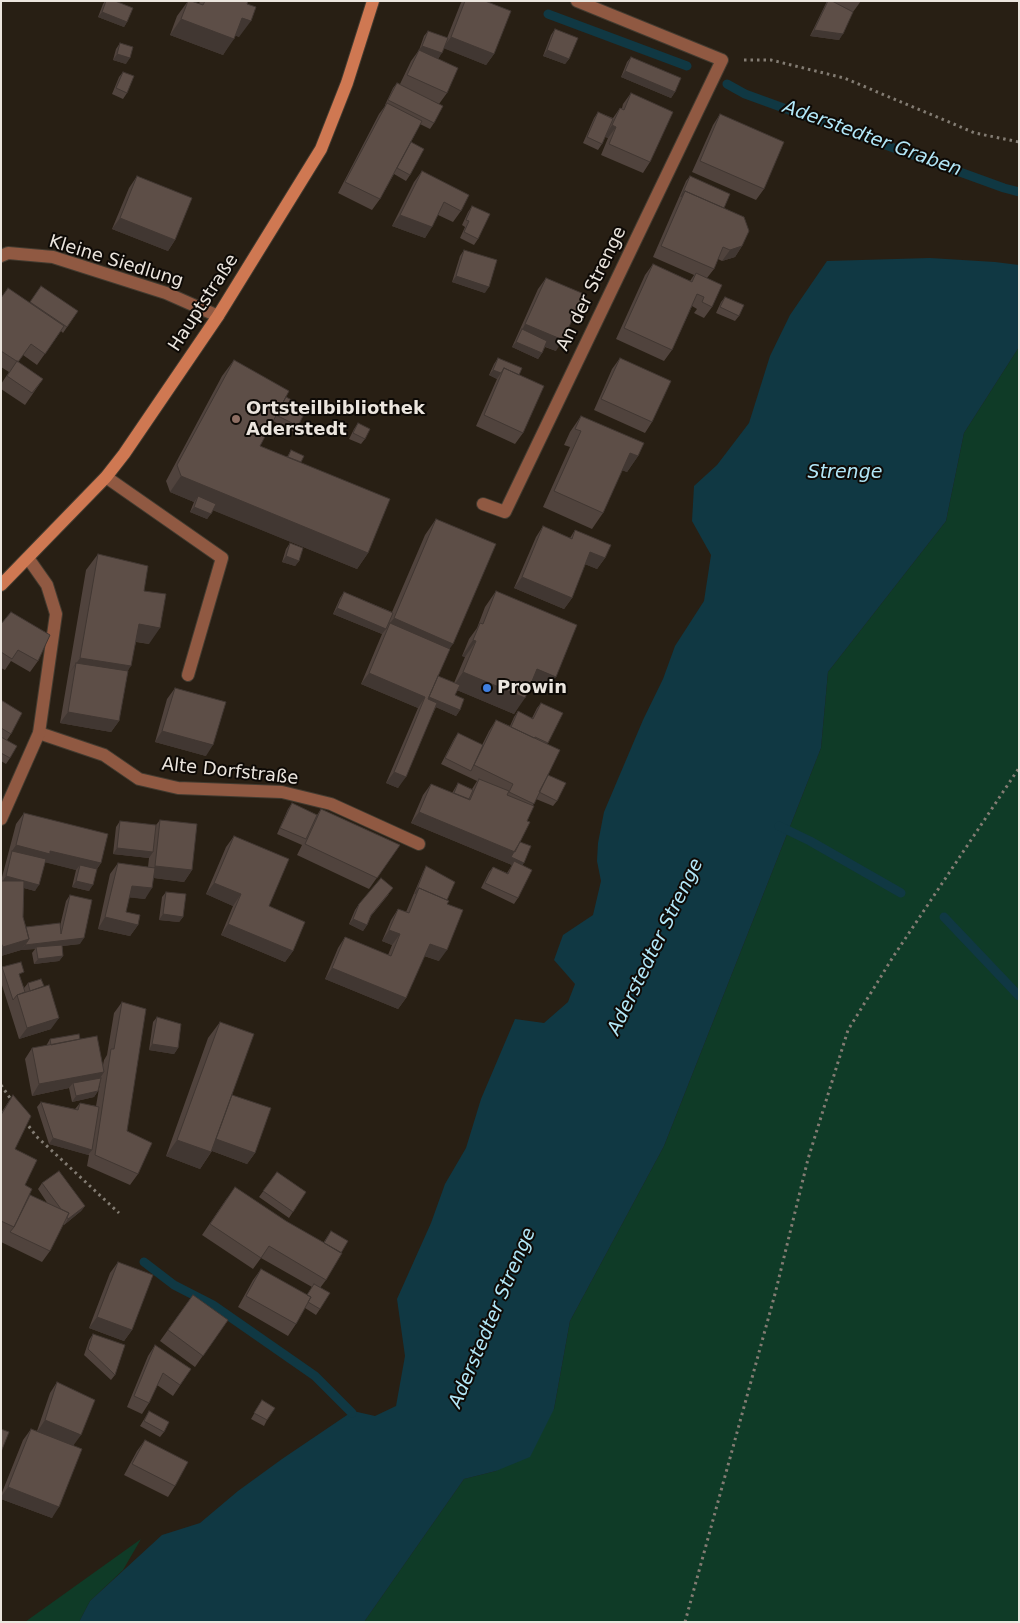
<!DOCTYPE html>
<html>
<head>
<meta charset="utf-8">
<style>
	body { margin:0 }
	#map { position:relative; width:1020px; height:1623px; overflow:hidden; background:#281f14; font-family:"DejaVu Sans",sans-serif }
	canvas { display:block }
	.frame { position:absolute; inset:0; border:2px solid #ebe5de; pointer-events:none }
</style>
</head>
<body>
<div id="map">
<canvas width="1020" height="1623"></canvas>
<div class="frame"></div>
</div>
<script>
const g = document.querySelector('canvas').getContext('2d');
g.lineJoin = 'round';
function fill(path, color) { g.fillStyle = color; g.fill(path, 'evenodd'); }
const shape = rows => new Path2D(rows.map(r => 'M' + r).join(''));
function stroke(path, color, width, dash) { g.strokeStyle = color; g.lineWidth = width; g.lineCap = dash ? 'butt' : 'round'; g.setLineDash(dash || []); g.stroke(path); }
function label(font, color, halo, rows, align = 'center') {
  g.font = font + ' "DejaVu Sans",sans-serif'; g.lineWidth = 4; g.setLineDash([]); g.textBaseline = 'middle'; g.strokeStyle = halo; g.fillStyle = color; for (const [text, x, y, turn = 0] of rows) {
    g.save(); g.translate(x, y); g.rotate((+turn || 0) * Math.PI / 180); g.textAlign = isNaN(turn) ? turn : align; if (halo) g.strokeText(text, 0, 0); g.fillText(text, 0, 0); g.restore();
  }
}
const green = shape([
	[1019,347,1019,1622,364,1622,464,1479,496,1471,554,1409,570,1321,664,1146,821,748,828,672,946,521,964,433],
	[141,1539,123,1570,90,1601,79,1622,25,1622]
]);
const water = shape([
	[930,258,995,262,1019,265,1019,347,964,433,946,521,828,672,821,748,664,1146,570,1321,554,1409,530,1457,496,1471,464,1479,364,1622,79,1622,90,1601,162,1535,200,1523,238,1491,282,1459,353,1411,375,1416,396,1406,405,1356,397,1299,431,1223,445,1184,466,1148,481,1099,515,1019,544,1023,568,1002,575,984,554,960,563,935,593,915,601,881,597,861,598,843,604,812,643,720,663,679,675,646,704,601,711,555,692,521,694,486,717,465,749,423,770,356,790,315,827,261]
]);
const stream = shape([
	[548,14,687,66],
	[727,84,745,94,1004,188,1019,192],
	[779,826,810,841,901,893],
	[944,917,1019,996],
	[144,1262,174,1285,213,1305,315,1376,352,1413]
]);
const path = shape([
	[744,60,771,60,844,78,975,133,1019,142],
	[1,1085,12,1101],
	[25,1121,36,1136,119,1213],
	[685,1622,775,1294,808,1159,848,1030,893,957,1019,768]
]);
const service = shape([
	[106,477,222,558,188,675],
	[39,733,104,755,139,779,178,788,282,792,331,804,419,844]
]);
const minor = shape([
	[1,256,8,253,53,257,166,293,218,316],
	[483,504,505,512,722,60,577,1],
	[1,819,39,733,56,614,47,585,28,558]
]);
const secondary = shape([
	[1,585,106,477,124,454,218,316,321,149,347,83,373,1]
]);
const wall = shape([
	[105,1,115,1,127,22,124,27,98,17,103,4],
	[188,1,199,4,200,1,248,1,239,37,235,35,223,55,170,35,177,16],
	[462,1,485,1,494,54,486,65,444,48,438,59,447,93,439,104,431,100,434,123,430,129,420,124,411,142,410,175,406,181,394,174,380,199,372,210,338,193,379,114,385,106,385,105,393,88,397,83,400,84,411,61,419,50,424,36,428,31,447,38,460,5],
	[827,1,861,1,853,12,839,40,810,36],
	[555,29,569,59,565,64,543,56,551,35],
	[120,43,126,64,113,60,116,49],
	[631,57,675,92,671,98,621,77,627,62],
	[123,72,127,93,123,99,112,94,119,77],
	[631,93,650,162,643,173,601,155,608,138,605,137,602,144,598,150,583,143,594,118,598,112,613,118,620,108,622,108,623,104],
	[720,114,764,189,756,200,692,172,713,125],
	[422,171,461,211,453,222,438,215,425,238,392,226,414,182],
	[137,176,175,240,168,251,112,229,129,188],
	[690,176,724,208,742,246,735,257,722,261,718,259,714,269,707,278,712,307,704,318,694,313,697,309,692,306,672,350,664,361,616,339,645,275,653,264,690,281,694,275,653,257,686,181],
	[472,206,478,239,474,245,460,238,465,227,462,225,468,212],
	[464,250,485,293,452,282,460,256],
	[546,278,556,351,545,347,542,353,538,359,512,347,538,289],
	[725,297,739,316,735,321,716,313,721,302],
	[1,298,78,311,63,333,61,331,37,365,23,355,18,362,43,379,25,405,1,389,1,384,9,372,1,367],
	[498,358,519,375,523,433,515,444,476,426,497,379,489,375,494,364],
	[620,358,652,422,645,433,594,410,612,369],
	[234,360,286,397,298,426,294,432,273,421,260,446,287,457,291,450,368,553,357,569,213,510,207,519,190,512,194,502,170,492,166,481,222,376],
	[581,416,638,456,627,472,622,470,603,513,592,529,543,507,570,447,564,445,570,432],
	[358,423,365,439,361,444,349,439,354,429],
	[436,519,450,649,438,676,454,683,465,657,462,656,469,639,477,628,485,607,496,591,544,693,530,687,514,714,457,690,455,695,460,710,456,716,436,707,398,788,386,783,418,708,361,684,382,634,333,614,340,598,344,592,392,612,425,535],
	[543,526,570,538,575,530,605,558,597,569,585,564,572,598,564,609,514,588,536,537],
	[290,543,299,561,295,566,282,562,286,549],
	[98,554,144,591,149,644,136,642,128,671,119,721,111,732,60,723,86,570],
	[1,624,38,661,30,672,11,661,5,670,1,668],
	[175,688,206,756,155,742,167,699],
	[1,700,11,734,7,740,10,758,6,764,1,761],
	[541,703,548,743,547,744,548,775,557,801,553,806,536,799,533,805,520,842,523,865,518,898,514,904,481,888,489,872,493,867,507,873,512,865,411,823,423,795,431,784,452,793,458,783,472,789,477,781,441,764,454,739,458,733,482,745,489,731,496,720,510,726,514,717,518,711,532,718,537,708],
	[292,803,317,815,321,809,400,845,369,889,297,855,302,845,277,834,288,809],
	[24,813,101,863,97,869,89,891,72,887,76,870,45,862,35,891,24,888,23,917,26,927,60,926,66,901,70,895,80,944,62,946,63,956,59,961,34,964,32,953,35,949,21,950,1,956,1,881,16,824],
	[160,820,192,870,184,882,154,878,145,899,129,897,126,912,138,925,130,936,98,929,110,874,118,863,148,867,149,858,113,854,116,827,120,821,156,825],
	[234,836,269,906,293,951,285,962,221,935,233,906,206,894,226,847],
	[426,866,447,900,439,961,424,956,406,998,398,1009,325,979,338,948,345,937,388,955,392,945,382,941,391,920,398,909,406,912,423,872],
	[166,892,183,917,179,922,159,920,162,897],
	[389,894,371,916,367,925,363,931,349,924,355,910,359,904],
	[2,967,20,978,24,988,28,983,51,1029,19,1039,1,982,1,969],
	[122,1002,127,1131,138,1174,130,1185,87,1166,89,1155,49,1144,37,1107,41,1102,75,1109,80,1103,96,1106,101,1077,98,1091,94,1097,72,1102,69,1088,32,1096,25,1059,32,1048,46,1046,50,1039,80,1039,103,1065,104,1060,107,1055,114,1013],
	[157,1017,178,1048,174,1054,149,1050,153,1022],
	[220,1022,232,1095,255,1153,247,1164,212,1151,200,1169,166,1156,208,1038],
	[13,1095,15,1149,25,1185,30,1195,48,1204,38,1189,42,1183,85,1206,81,1211,64,1225,63,1224,50,1251,42,1262,1,1242,1,1113],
	[277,1172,306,1192,289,1218,259,1197],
	[227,1198,323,1243,331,1231,326,1280,320,1288,320,1309,316,1315,305,1308,296,1324,288,1336,238,1307,253,1280,261,1269,307,1295,312,1287,261,1258,253,1269,202,1235],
	[118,1262,132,1330,124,1341,89,1328,110,1273],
	[193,1295,228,1320,195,1367,160,1341],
	[93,1334,115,1375,111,1380,84,1355,89,1340],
	[155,1345,191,1369,173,1396,157,1385,149,1403,142,1414,127,1407,148,1356],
	[57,1382,74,1445,52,1518,1,1499,1,1495,23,1440,31,1429,37,1431,50,1393],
	[262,1400,267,1420,264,1426,251,1419],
	[149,1411,164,1432,160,1437,140,1426],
	[145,1440,175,1486,168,1497,124,1475,137,1451]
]);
const shadedWall = shape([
	[102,12,127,22,124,27,98,17],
	[242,18,251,21,239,37,231,34],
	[181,19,234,39,223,55,170,35],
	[814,30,843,34,839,40,810,36],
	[451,37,494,54,486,65,443,48],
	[422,46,442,53,438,59,418,51],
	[547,50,569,59,565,64,543,56],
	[117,54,130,58,126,64,113,60],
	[625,71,675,92,671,98,621,77],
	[612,125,616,127,608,138,605,136],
	[400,215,432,227,425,238,392,226],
	[120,218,175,240,168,251,112,229],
	[742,246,735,257,722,261,730,250],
	[456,276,489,287,485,293,452,282],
	[525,324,563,340,556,351,519,336],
	[516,342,542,353,538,359,512,347],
	[493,370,501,373,497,379,489,375],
	[630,453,638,456,627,472,618,469],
	[181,476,368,553,357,569,195,503,198,496,194,502,170,492],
	[194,507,211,514,207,519,190,512],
	[590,552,605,558,597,569,582,563],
	[286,556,299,561,295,566,282,562],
	[522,577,572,598,564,609,514,588],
	[337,608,386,629,382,634,333,614],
	[394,618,453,644,442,660,390,623],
	[139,624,160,628,149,644,127,640],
	[473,640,476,641,465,657,462,656],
	[80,658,131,666,120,682,76,663,69,674],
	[537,669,556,677,544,693,526,685],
	[463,672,525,698,514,714,452,688],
	[369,673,425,697,418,708,361,684],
	[428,696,460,710,456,716,424,702],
	[68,712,119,721,111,732,60,723],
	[162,731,213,745,206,756,155,742],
	[394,772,406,777,398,788,386,783],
	[419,812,515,852,524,863,520,868,514,861,512,865,411,823],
	[16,845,50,851,101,863,93,874,80,865,76,870,44,862,12,851],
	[117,848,153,852,149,858,113,854],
	[155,866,192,870,184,882,147,877],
	[6,876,39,885,35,891,2,882],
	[76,881,93,885,89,891,72,887],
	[214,883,241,894,233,906,206,894],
	[132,886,152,888,145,899,124,897],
	[163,914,183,917,179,922,159,920],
	[105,917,138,925,130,936,98,929],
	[353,919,367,925,363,931,349,924],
	[228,924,293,951,285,962,221,935],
	[389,930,400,934,392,945,382,941],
	[84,938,80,944,36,949,36,947,35,949,21,950,25,945],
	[29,939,21,950,1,956,1,949,3,947],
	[430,944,447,950,439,961,422,955],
	[63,956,59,961,34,964,38,959],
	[332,968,406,998,398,1009,325,979],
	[59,1018,51,1029,19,1039,27,1028],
	[152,1044,178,1048,174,1054,149,1050],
	[104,1072,97,1083,73,1083,69,1088,32,1096,39,1084],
	[98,1091,94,1097,72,1102,76,1096],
	[53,1138,92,1150,88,1155,49,1144],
	[215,1138,255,1153,247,1164,207,1149],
	[177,1140,211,1152,200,1169,166,1156],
	[85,1206,81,1211,64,1225,68,1219],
	[97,1317,132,1330,124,1341,89,1328],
	[45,1420,81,1435,73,1446,37,1432],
	[8,1487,59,1507,52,1518,1,1499,1,1497]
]);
const building = shape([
	[106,1,115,1,133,8,127,22,102,12,106,1],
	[188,1,191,1,203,5,205,1,248,1,247,4,256,7,251,21,242,18,234,39,181,19,188,1],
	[465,1,485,1,511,11,494,54,451,37,465,1],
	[828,1,832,1,853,12,843,34,814,30,828,1],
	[555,29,578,38,569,59,547,50,555,29],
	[428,31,448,38,442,53,422,46,428,31],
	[120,43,133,47,130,58,117,54,120,43],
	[419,50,458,68,447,93,407,75,419,50],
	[631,57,681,78,675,92,625,71,631,57],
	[123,72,134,76,127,93,116,88,123,72],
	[397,83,443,106,434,123,388,100,397,83],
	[631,93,673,112,650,162,609,144,616,127,612,125,620,108,624,110,631,93],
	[387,103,422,121,380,199,345,182,387,103],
	[598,112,613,119,602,144,587,137,598,112],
	[720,114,784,142,764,189,700,161,720,114],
	[411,142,424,149,410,175,397,168,411,142],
	[422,171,469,195,461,211,444,202,432,227,400,215,422,171],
	[137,176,192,198,175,240,120,218,137,176],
	[690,176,730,194,724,208,685,191,681,197,690,176],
	[685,191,744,217,749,231,742,246,730,250,723,247,714,269,661,246,685,191],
	[472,206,490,214,478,239,464,232,469,221,466,220,472,206],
	[464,250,497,260,489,287,456,276,464,250],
	[653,264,692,282,696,273,722,285,712,307,702,302,704,297,697,294,672,350,624,328,653,264],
	[546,278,584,294,563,340,525,324,546,278],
	[41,286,78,311,67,327,30,302,41,286],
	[8,288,64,326,45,354,31,344,18,362,1,351,1,298,8,288],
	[725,297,744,305,739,316,720,307,725,297],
	[522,329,547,341,542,353,516,342,522,329],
	[498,358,522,368,519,375,504,368,501,373,493,370,498,358],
	[620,358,671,381,652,422,601,399,620,358],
	[234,360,289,391,260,446,390,499,368,553,181,476,177,465,234,360],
	[17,361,43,379,32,393,7,376,17,361],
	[504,368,544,386,523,433,484,415,504,368],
	[286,397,307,408,298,426,276,415,286,397],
	[581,416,644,443,638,456,630,453,603,513,554,491,581,431,575,429,581,416],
	[358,423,370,429,365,439,353,433,358,423],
	[291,450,304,456,301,462,288,457,291,450],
	[198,496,216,504,211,514,194,507,198,496],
	[436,519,496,544,453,644,394,618,436,519],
	[543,526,572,539,575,530,611,545,605,558,590,552,572,598,522,577,543,526],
	[290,543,303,548,299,561,286,556,290,543],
	[98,554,148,566,144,591,166,594,160,628,139,624,131,666,80,658,98,554],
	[496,591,577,625,556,677,537,669,525,698,463,672,476,641,473,640,480,623,483,624,496,591],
	[344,592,393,613,386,629,337,608,344,592],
	[11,612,50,635,38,661,18,650,12,659,1,652,1,624,11,612],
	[390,623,450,649,428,699,437,703,406,777,394,772,425,697,369,673,390,623],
	[76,663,128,671,119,721,68,712,76,663],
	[438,676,460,685,455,695,464,699,460,710,429,697,438,676],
	[175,688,226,702,213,745,162,731,175,688],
	[1,700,22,713,11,734,1,728,1,700],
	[541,703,563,713,548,743,535,737,534,738,511,727,518,711,533,719,541,703],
	[496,720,560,750,534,804,509,792,513,784,474,765,496,720],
	[458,733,483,745,471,771,445,758,458,733],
	[1,737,17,746,10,758,1,753,1,737],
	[548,775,566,783,557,801,539,792,548,775],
	[479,779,509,791,507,795,534,806,527,821,530,822,515,852,419,812,431,784,470,800,479,779],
	[458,783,473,790,469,799,454,793,458,783],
	[292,803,317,815,306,839,280,828,292,803],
	[321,809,400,845,377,878,305,844,321,809],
	[24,813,108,834,101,863,50,851,50,854,16,845,24,813],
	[160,820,197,824,192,870,155,866,160,820],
	[120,821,156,825,153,852,117,848,120,821],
	[234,836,289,859,269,906,305,922,293,951,228,924,241,894,214,883,234,836],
	[520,842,531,846,524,863,511,857,520,842],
	[12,851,46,859,39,885,6,876,12,851],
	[514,861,532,870,518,898,485,883,493,867,508,874,514,861],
	[118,863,155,868,152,888,132,886,126,912,140,915,138,925,105,917,118,863],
	[80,865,97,869,93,885,76,881,80,865],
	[426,866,455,882,447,900,419,888,415,894,426,866],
	[381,878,393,888,371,915,367,925,353,919,359,904,381,878],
	[1,881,24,881,23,917,29,939,3,947,1,943,1,881],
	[419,888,449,901,447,904,463,910,447,950,430,944,406,998,332,968,345,937,391,956,400,934,389,930,398,909,409,913,419,888],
	[166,892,186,894,183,917,163,914,166,892],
	[70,895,92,900,84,938,25,945,29,939,26,927,60,923,61,934,70,895],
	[62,945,63,956,38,959,36,947,62,945],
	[21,962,24,972,19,974,25,992,17,995,13,1000,2,967,21,962],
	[41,979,44,986,30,991,28,983,41,979],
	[49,985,59,1018,27,1028,17,995,49,985],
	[122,1002,146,1009,127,1131,152,1143,138,1174,95,1155,111,1049,114,1049,122,1002],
	[157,1017,181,1024,178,1048,152,1044,157,1017],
	[220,1022,254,1034,211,1152,177,1140,220,1022],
	[79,1034,80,1039,51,1045,50,1039,79,1034],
	[97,1036,104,1072,39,1084,32,1048,97,1036],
	[101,1078,98,1091,76,1096,73,1083,101,1078],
	[13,1095,31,1116,15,1149,37,1160,25,1185,32,1189,14,1227,1,1221,1,1115,13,1095],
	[232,1095,271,1108,255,1153,216,1139,232,1095],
	[41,1102,78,1110,80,1103,99,1107,92,1150,53,1138,41,1102],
	[59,1171,85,1206,68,1219,67,1217,69,1213,61,1209,42,1183,59,1171],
	[277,1172,306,1192,293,1212,263,1191,277,1172],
	[235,1187,286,1221,342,1253,326,1280,269,1246,261,1258,210,1224,235,1187],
	[30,1195,69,1213,50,1251,10,1232,14,1227,30,1195],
	[331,1231,348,1241,341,1253,324,1243,331,1231],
	[118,1262,153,1275,132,1330,97,1317,118,1262],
	[261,1269,311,1297,296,1324,246,1296,261,1269],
	[314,1284,330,1293,320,1309,308,1302,311,1297,307,1295,314,1284],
	[193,1295,228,1320,203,1356,168,1330,193,1295],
	[93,1334,125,1345,115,1375,88,1349,93,1334],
	[155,1345,191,1369,180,1385,163,1373,149,1403,134,1396,155,1345],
	[57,1382,95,1400,81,1435,45,1420,57,1382],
	[262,1400,275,1408,267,1420,254,1413,262,1400],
	[149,1411,169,1422,164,1432,144,1421,149,1411],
	[1,1429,9,1432,1,1452,1,1429],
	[31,1429,82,1449,59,1507,8,1487,31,1429],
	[145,1440,188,1462,175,1486,132,1464,145,1440]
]);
const markers = [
	[236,419,5,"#8d6e63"],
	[487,688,5,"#3f7fe0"]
];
const streetNames = [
	["Kleine Siedlung",116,262,17],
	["An der Strenge",592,289,-64],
	["Hauptstraße",204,303,-57],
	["Alte Dorfstraße",230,772,6]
];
const poiNames = [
	["Ortsteilbibliothek",246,409],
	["Aderstedt",246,430],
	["Prowin",497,688]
];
const waterNames = [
	["Aderstedter Graben",872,139,20],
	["Strenge",845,473],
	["Aderstedter Strenge",656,947,-64],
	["Aderstedter Strenge",493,1318,-67]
];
fill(green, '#0f3b27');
fill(water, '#103843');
stroke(stream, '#103843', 9);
stroke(service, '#433b30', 14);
stroke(minor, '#433b30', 14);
stroke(secondary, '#433b30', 14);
stroke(path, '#837c73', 3, [2.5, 4]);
stroke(service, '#905942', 12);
stroke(minor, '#905942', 12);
stroke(secondary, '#cf7852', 12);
fill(wall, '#50433d');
fill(shadedWall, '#413732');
fill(building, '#5d4e47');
stroke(building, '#413732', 1);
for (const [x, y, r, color] of markers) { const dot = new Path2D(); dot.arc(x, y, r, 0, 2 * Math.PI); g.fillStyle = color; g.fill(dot); stroke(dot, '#0e0a06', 2); }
label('18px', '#ebe5de', '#0e0a06', streetNames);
label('bold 18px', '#ebe5de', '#0e0a06', poiNames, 'left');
label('italic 19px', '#b2e7f8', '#0e0a06', waterNames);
</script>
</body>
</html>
